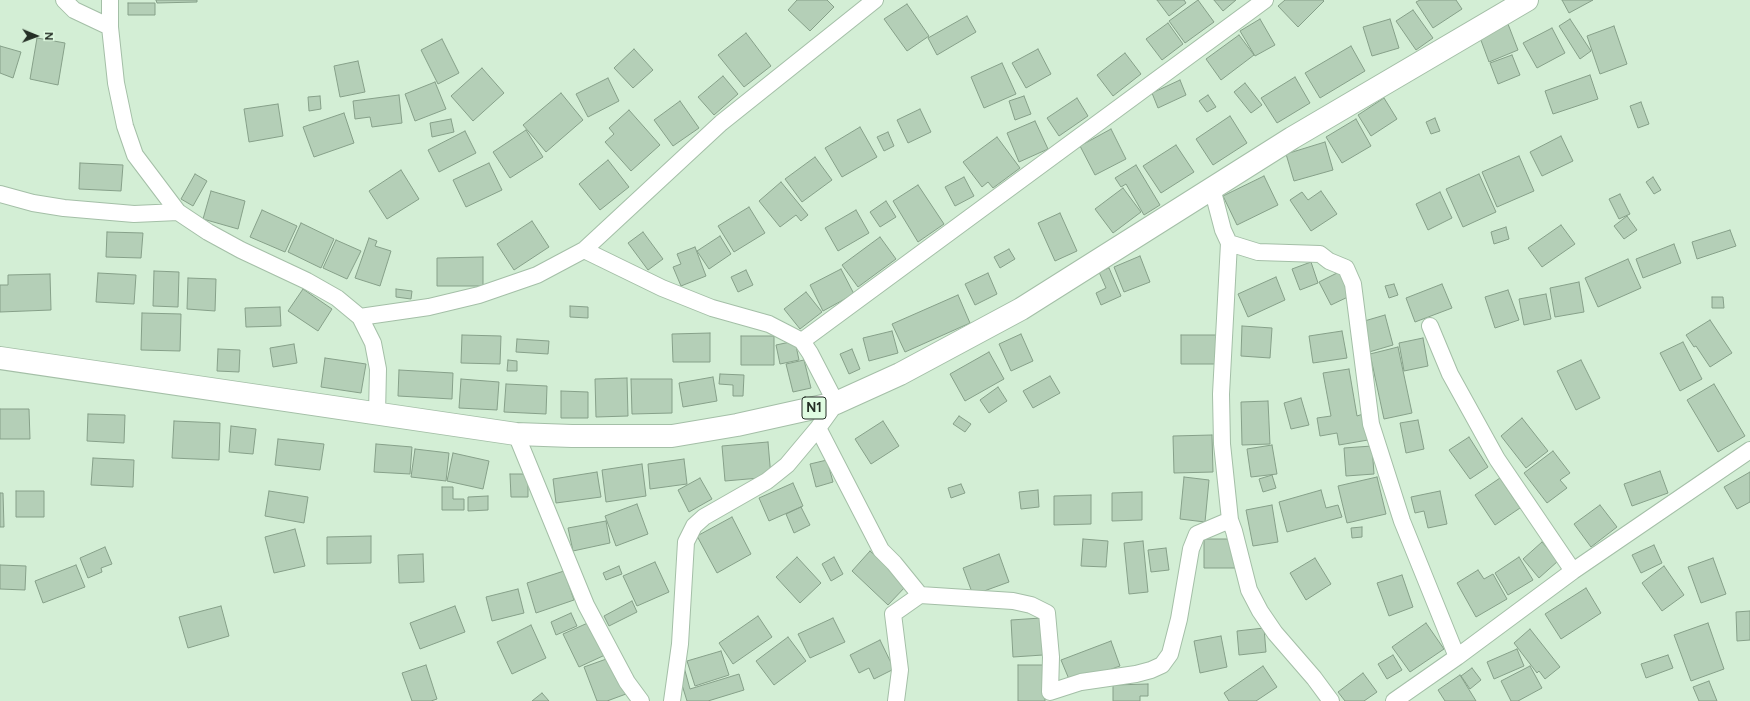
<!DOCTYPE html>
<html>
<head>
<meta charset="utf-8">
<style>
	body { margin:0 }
	#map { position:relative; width:1750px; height:701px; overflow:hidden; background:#d3eed5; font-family:Figtree,sans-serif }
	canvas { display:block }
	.north { position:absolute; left:16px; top:16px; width:40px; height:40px; -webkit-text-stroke:3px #e0fce2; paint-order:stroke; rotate:91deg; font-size:11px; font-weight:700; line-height:16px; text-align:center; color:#252f26 }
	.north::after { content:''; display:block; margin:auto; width:14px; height:18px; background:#252f26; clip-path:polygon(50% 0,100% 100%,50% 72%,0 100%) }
</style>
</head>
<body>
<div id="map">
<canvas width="1750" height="701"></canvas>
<div class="north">N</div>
</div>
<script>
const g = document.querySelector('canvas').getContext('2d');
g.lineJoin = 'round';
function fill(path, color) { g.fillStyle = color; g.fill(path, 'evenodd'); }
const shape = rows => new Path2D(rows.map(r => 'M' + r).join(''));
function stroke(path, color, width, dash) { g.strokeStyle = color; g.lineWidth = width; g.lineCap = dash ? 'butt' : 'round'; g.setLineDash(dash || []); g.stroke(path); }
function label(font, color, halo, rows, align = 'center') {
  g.font = font + ' Figtree,sans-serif'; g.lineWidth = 3.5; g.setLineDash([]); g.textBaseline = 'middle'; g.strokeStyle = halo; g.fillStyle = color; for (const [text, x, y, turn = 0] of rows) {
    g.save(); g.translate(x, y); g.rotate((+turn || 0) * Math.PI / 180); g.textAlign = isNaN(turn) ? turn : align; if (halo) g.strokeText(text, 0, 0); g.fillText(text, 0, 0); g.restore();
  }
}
const building = shape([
	[156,0,197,0,197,2,157,3,156,0],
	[797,0,827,0,834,7,810,31,788,10,797,0],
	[1157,0,1184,0,1186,3,1169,16,1157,0],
	[1198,0,1214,22,1185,43,1169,21,1198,0],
	[1214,0,1236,0,1223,11,1214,0],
	[1285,0,1323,0,1324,1,1298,27,1278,6,1285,0],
	[1420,0,1456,0,1462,9,1433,28,1416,2,1420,0],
	[1562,0,1593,0,1569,13,1562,0],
	[128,3,155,3,155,15,128,15,128,3],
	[907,4,929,36,907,51,884,19,907,4],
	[1413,10,1433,38,1416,50,1396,21,1413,10],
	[967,16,976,32,937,55,928,38,967,16],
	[1260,19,1275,45,1255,56,1240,31,1260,19],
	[1390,19,1399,48,1372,56,1363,27,1390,19],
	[1570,19,1591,51,1580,59,1559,26,1570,19],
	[1168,23,1183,44,1162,60,1146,39,1168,23],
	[1508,24,1518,50,1489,62,1479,35,1508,24],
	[1614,26,1627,64,1600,74,1587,36,1614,26],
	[1552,28,1565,53,1537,68,1523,43,1552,28],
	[746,33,771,66,744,87,718,55,746,33],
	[1239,35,1254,55,1221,80,1206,59,1239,35],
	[37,38,65,43,58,85,30,79,37,38],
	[442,39,459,73,438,84,421,50,442,39],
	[0,46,21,52,13,78,0,73,0,46],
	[1351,46,1365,71,1320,98,1305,73,1351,46],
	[634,49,653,70,633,88,614,68,634,49],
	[1038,49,1051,74,1026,88,1012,63,1038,49],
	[1125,53,1141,74,1113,96,1097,75,1125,53],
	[1512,55,1520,75,1498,84,1490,63,1512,55],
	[358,61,365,92,340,97,334,66,358,61],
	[1002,63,1016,94,984,108,971,77,1002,63],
	[482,68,504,93,473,121,451,96,482,68],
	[1590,75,1598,99,1553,114,1545,91,1590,75],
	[723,76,738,94,714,115,698,97,723,76],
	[1295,77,1310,103,1277,123,1261,98,1295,77],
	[608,78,619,101,588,117,576,94,608,78],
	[1180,80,1186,95,1158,108,1152,93,1180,80],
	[435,82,446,109,415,121,405,94,435,82],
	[1245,83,1262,105,1251,113,1234,92,1245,83],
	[561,93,583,120,546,152,523,125,561,93],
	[399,95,402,123,372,127,370,117,355,119,353,101,399,95],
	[1208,95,1216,107,1207,112,1199,101,1208,95],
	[320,96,321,109,309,111,308,97,320,96],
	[1024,96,1031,114,1015,120,1009,101,1024,96],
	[1077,98,1088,116,1059,136,1047,118,1077,98],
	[1384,98,1397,119,1371,136,1358,115,1384,98],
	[680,101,699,128,673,146,654,120,680,101],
	[1641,102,1649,124,1638,128,1630,106,1641,102],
	[278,104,283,136,249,142,244,109,278,104],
	[920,109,931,132,908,143,897,120,920,109],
	[629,110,660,145,631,171,605,142,614,134,609,128,629,110],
	[344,113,354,143,314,157,303,127,344,113],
	[1230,116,1247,143,1213,165,1196,139,1230,116],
	[1435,118,1440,131,1431,134,1426,122,1435,118],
	[451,119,454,132,432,137,430,123,451,119],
	[1356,119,1371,146,1342,163,1326,137,1356,119],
	[1035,121,1048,149,1019,162,1007,133,1035,121],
	[860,127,877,157,842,177,825,148,860,127],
	[1111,129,1126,159,1095,175,1080,146,1111,129],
	[526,130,543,157,510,178,493,152,526,130],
	[465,131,476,153,439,172,428,150,465,131],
	[888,132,894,146,884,151,877,137,888,132],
	[1561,136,1573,161,1542,176,1530,152,1561,136],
	[997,137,1020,168,993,188,988,182,982,187,963,162,997,137],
	[1325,142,1333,170,1294,181,1286,154,1325,142],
	[1176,145,1194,172,1161,193,1143,166,1176,145],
	[1519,156,1534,191,1497,207,1482,172,1519,156],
	[815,157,832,180,802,202,785,179,815,157],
	[608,160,629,187,600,210,579,184,608,160],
	[80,163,123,165,121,191,79,189,80,163],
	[489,163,502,190,466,207,453,180,489,163],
	[1136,165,1160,205,1144,215,1126,184,1121,187,1115,178,1136,165],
	[401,170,419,199,387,219,369,191,401,170],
	[195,174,207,181,193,206,181,199,195,174],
	[1479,174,1496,212,1463,227,1446,189,1479,174],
	[1264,176,1278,205,1237,225,1223,196,1264,176],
	[964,177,974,196,955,206,945,187,964,177],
	[1653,177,1661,190,1654,194,1646,182,1653,177],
	[781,182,808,215,801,221,796,215,780,227,759,201,781,182],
	[918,185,944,224,918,242,893,201,918,185],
	[1123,188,1141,212,1113,233,1095,209,1123,188],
	[211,191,245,201,238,229,203,219,211,191],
	[1321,191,1337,214,1311,231,1290,200,1302,192,1308,200,1321,191],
	[1440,192,1452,218,1428,230,1416,204,1440,192],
	[1620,194,1630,214,1619,219,1609,199,1620,194],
	[886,201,896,217,880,227,870,212,886,201],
	[749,207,765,233,734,252,718,226,749,207],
	[262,210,297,226,285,252,250,237,262,210],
	[856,210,869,233,838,251,825,228,856,210],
	[1060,213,1077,251,1055,261,1038,223,1060,213],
	[1627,216,1637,230,1624,239,1614,226,1627,216],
	[532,221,549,247,514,270,497,244,532,221],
	[301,223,334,239,321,268,288,252,301,223],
	[1561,225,1575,244,1542,267,1528,248,1561,225],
	[1506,227,1509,239,1494,244,1491,232,1506,227],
	[1730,230,1736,246,1697,259,1692,242,1730,230],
	[107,232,143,233,141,258,106,257,107,232],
	[643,232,663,259,648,270,628,243,643,232],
	[720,236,731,254,709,269,697,251,720,236],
	[880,237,896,259,858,287,842,265,880,237],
	[369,238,377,241,375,246,391,251,380,286,355,278,369,238],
	[336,240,361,251,347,279,323,268,336,240],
	[1674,244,1681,263,1643,278,1636,259,1674,244],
	[695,247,706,276,681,286,673,267,681,264,677,254,695,247],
	[1009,249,1015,259,1000,268,994,257,1009,249],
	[1140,256,1150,282,1124,292,1114,267,1140,256],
	[483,257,483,286,437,286,437,258,483,257],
	[1628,259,1641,288,1598,307,1585,278,1628,259],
	[1311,262,1318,283,1300,290,1292,269,1311,262],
	[1109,268,1121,296,1101,305,1096,293,1106,288,1099,272,1109,268],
	[841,269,854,294,823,311,810,285,841,269],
	[746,270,753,285,738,292,731,277,746,270],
	[154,271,179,272,178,307,153,306,154,271],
	[1339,272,1350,296,1331,305,1319,282,1339,272],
	[98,273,136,275,134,304,96,302,98,273],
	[988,273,997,294,975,305,965,284,988,273],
	[50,274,51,310,0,312,0,285,8,285,8,275,50,274],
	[1276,277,1285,300,1248,317,1238,294,1276,277],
	[188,278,216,279,215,311,187,309,188,278],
	[1579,282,1584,312,1555,317,1550,288,1579,282],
	[1394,284,1398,295,1389,298,1385,286,1394,284],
	[1442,284,1452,308,1415,322,1406,298,1442,284],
	[303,289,332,309,318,331,288,311,303,289],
	[396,289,412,291,411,299,396,297,396,289],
	[1508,290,1519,320,1495,328,1485,297,1508,290],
	[806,292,822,312,800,329,784,309,806,292],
	[1546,294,1551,319,1524,325,1519,299,1546,294],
	[958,295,970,323,905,352,892,324,958,295],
	[1712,297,1723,297,1724,308,1712,308,1712,297],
	[570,306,588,307,588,318,570,317,570,306],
	[280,307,281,326,246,327,245,308,280,307],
	[142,313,181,314,180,351,141,350,142,313],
	[1385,315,1393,345,1369,352,1361,322,1385,315],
	[1710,320,1732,353,1710,367,1696,346,1694,347,1686,335,1710,320],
	[1242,326,1272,328,1270,358,1241,356,1242,326],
	[892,331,898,353,869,361,863,338,892,331],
	[1342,331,1347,358,1313,363,1309,336,1342,331],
	[710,333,710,362,673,362,672,334,710,333],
	[1021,334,1033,361,1011,371,999,344,1021,334],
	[462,335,501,336,500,364,461,363,462,335],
	[1181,335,1216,335,1215,364,1181,364,1181,335],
	[741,336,774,336,774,365,741,365,741,336],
	[1423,338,1428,366,1404,371,1399,343,1423,338],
	[517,339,549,341,548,354,516,352,517,339],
	[795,341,799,360,780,364,776,345,795,341],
	[1683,342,1702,379,1680,391,1660,353,1683,342],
	[294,344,297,363,273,367,270,348,294,344],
	[1398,347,1412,413,1384,419,1370,354,1398,347],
	[218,349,240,350,239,372,217,371,218,349],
	[852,349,860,369,849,374,840,354,852,349],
	[989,352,1004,379,965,401,950,374,989,352],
	[325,358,366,364,361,393,321,387,325,358],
	[508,360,517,361,517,371,507,371,508,360],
	[804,360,811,388,793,392,786,364,804,360],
	[1581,360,1600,398,1576,410,1557,371,1581,360],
	[1349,369,1357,416,1363,414,1368,440,1339,445,1337,433,1320,436,1317,418,1331,416,1323,373,1349,369],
	[399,370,453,373,452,399,398,396,399,370],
	[720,374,744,375,743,396,733,396,733,385,719,384,720,374],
	[1050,376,1060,393,1033,408,1023,391,1050,376],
	[713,377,717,401,683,407,679,383,713,377],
	[627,378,628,416,596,417,595,379,627,378],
	[461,379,499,382,497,410,459,408,461,379],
	[631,379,672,379,672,413,632,414,631,379],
	[506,384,547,386,546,414,504,412,506,384],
	[1714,384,1745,436,1718,452,1687,400,1714,384],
	[998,387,1007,401,989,413,980,400,998,387],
	[561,391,588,392,588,418,561,418,561,391],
	[1301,398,1309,425,1291,429,1284,403,1301,398],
	[1268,401,1270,444,1242,445,1241,402,1268,401],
	[0,409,29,409,30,439,0,439,0,409],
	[88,414,125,415,124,443,87,441,88,414],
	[959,416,971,424,965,432,953,424,959,416],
	[1522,418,1548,451,1526,468,1501,436,1522,418],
	[1418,420,1424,449,1406,453,1400,423,1418,420],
	[174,421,220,423,219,460,172,458,174,421],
	[883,421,899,446,871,464,855,439,883,421],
	[231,426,256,429,253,454,229,452,231,426],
	[1212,435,1213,472,1174,473,1173,436,1212,435],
	[1469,437,1488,467,1470,479,1449,450,1469,437],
	[278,439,324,444,320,470,275,465,278,439],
	[768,442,771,477,725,481,722,446,768,442],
	[376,444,412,447,410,474,374,472,376,444],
	[1272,445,1277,474,1251,477,1247,449,1272,445],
	[1372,446,1374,474,1346,476,1344,448,1372,446],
	[415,449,449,453,446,481,411,477,415,449],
	[1553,451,1570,473,1560,480,1567,488,1547,503,1524,473,1553,451],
	[453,453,489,461,483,489,447,481,453,453],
	[93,458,134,460,133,487,91,485,93,458],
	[684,459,687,484,650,489,648,464,684,459],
	[827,460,833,482,816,487,810,464,827,460],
	[642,464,646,496,606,502,602,470,642,464],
	[1660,471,1668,493,1632,506,1624,484,1660,471],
	[597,472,601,497,556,503,553,479,597,472],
	[1750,472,1750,502,1737,509,1724,487,1750,472],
	[510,474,528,474,528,497,511,497,510,474],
	[1272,475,1276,488,1263,492,1259,479,1272,475],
	[1184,477,1209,480,1205,522,1180,519,1184,477],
	[1377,477,1386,514,1347,523,1338,486,1377,477],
	[700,478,712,499,689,512,678,490,700,478],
	[1500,478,1520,508,1495,525,1475,495,1500,478],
	[793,483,803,506,769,521,759,498,793,483],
	[961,484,965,493,951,498,948,488,961,484],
	[442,487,453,487,453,499,464,499,464,510,442,510,442,487],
	[1038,490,1039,507,1021,509,1019,492,1038,490],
	[1321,490,1326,508,1338,505,1342,517,1287,532,1279,502,1321,490],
	[16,491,44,491,44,517,16,517,16,491],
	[269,491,308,497,304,523,265,516,269,491],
	[1440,491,1447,524,1428,528,1424,511,1415,513,1411,497,1440,491],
	[1142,492,1142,520,1112,521,1112,493,1142,492],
	[0,493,3,493,4,527,0,527,0,493],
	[1091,495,1091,524,1054,525,1054,496,1091,495],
	[488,496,488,510,468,511,468,497,488,496],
	[637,504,648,534,616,546,605,516,637,504],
	[1272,505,1278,542,1253,546,1246,510,1272,505],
	[1600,505,1617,527,1591,547,1574,524,1600,505],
	[801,507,810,525,794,533,786,514,801,507],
	[732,517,751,554,717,573,697,536,732,517],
	[606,521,610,543,573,551,568,528,606,521],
	[1362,527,1362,537,1352,538,1351,528,1362,527],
	[295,529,305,566,274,573,265,537,295,529],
	[371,536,371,563,327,564,327,537,371,536],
	[1083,539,1108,541,1106,567,1081,566,1083,539],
	[1204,539,1236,539,1237,568,1204,568,1204,539],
	[1143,541,1148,592,1129,594,1124,543,1143,541],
	[1542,542,1558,561,1539,578,1523,559,1542,542],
	[1654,545,1662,563,1641,573,1632,555,1654,545],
	[105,547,112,564,101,568,102,572,88,578,80,558,105,547],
	[1166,548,1169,570,1151,572,1148,550,1166,548],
	[870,551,907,585,888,605,852,571,870,551],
	[423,554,424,582,399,583,398,555,423,554],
	[999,554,1009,582,973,595,963,568,999,554],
	[797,557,821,583,800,603,776,577,797,557],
	[834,557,843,574,831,581,822,564,834,557],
	[1519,557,1533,580,1508,595,1495,573,1519,557],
	[1315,558,1331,584,1306,600,1290,573,1315,558],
	[1713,558,1726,594,1701,603,1688,567,1713,558],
	[655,562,669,592,637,606,623,576,655,562],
	[0,565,26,566,25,590,0,589,0,565],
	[76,565,85,587,43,603,35,581,76,565],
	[619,566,622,574,606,580,603,573,619,566],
	[1664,566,1684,595,1662,611,1642,583,1664,566],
	[1478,570,1484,579,1493,574,1507,599,1476,617,1457,583,1478,570],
	[564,571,574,600,536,613,527,583,564,571],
	[1402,575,1413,607,1389,616,1377,583,1402,575],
	[1586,588,1601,613,1561,639,1545,614,1586,588],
	[518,589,524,613,492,621,486,597,518,589],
	[632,601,637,612,609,626,604,616,632,601],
	[221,606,229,636,188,648,179,617,221,606],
	[455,606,465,632,420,649,410,623,455,606],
	[1750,611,1750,640,1737,641,1736,612,1750,611],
	[571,613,577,626,556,635,551,622,571,613],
	[758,616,772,637,733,664,719,643,758,616],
	[833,618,845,642,810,658,798,634,833,618],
	[1041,618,1043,655,1013,657,1011,620,1041,618],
	[590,622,605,655,579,667,563,634,590,622],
	[1426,623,1444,649,1410,672,1392,647,1426,623],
	[1708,623,1724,669,1691,681,1674,635,1708,623],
	[531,625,546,658,512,674,497,642,531,625],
	[1264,628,1266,652,1239,655,1237,631,1264,628],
	[1530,629,1560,667,1545,679,1539,671,1537,673,1514,643,1530,629],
	[1221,636,1227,667,1200,673,1194,641,1221,636],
	[788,637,806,661,774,685,756,661,788,637],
	[880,640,894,669,874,679,869,668,859,673,850,655,880,640],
	[1111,641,1120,666,1071,684,1061,660,1111,641],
	[1517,649,1524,666,1494,679,1487,662,1517,649],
	[721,651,729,675,695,686,687,661,721,651],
	[1393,655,1402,670,1387,679,1378,664,1393,655],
	[1668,655,1673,668,1646,678,1641,664,1668,655],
	[612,657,626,694,607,701,597,701,584,667,612,657],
	[426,665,437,699,431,701,412,701,402,673,426,665],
	[1018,665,1045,665,1045,701,1018,701,1018,665],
	[1263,666,1277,687,1256,701,1229,701,1224,693,1263,666],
	[1530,666,1542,688,1518,701,1511,701,1501,681,1530,666],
	[684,667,690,689,739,674,744,690,708,701,687,701,677,669,684,667],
	[1472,668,1481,680,1470,689,1461,676,1472,668],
	[1363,673,1377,692,1364,701,1345,701,1338,692,1363,673],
	[1460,675,1476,701,1445,701,1438,690,1460,675],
	[1709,681,1717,701,1699,701,1693,687,1709,681],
	[1148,684,1148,696,1140,696,1140,701,1113,701,1113,685,1148,684],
	[542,693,549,701,532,701,542,693]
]);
const street = shape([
	[64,0,74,10,110,27],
	[110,0,110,27,116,83,125,126,135,155,178,212,208,232,241,250,307,281,337,298,360,317,373,343,378,369,377,414],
	[1212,188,1223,230,1229,243,1258,252,1320,254,1329,261,1346,268,1353,284,1371,424,1402,521,1457,657],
	[0,194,33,203,64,208,134,214,178,212],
	[1229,243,1221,394,1222,444,1230,520,1234,531,1249,590,1260,611,1275,633,1314,678,1331,701],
	[584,250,662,288,712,308,769,324,802,341,810,353,836,403,818,428,787,465,767,481,704,517,694,526,686,542,680,644,672,701],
	[360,317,429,307,479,295,537,275,584,250,721,123,875,0],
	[1430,326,1450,374,1497,459,1573,571],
	[802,341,1265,0],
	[818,428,881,550,894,563,920,595,893,614,900,670,896,701],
	[516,434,586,605,627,682,641,701],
	[920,595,1013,601,1031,605,1047,613,1051,657,1050,692,1081,682,1136,674,1151,670,1162,665,1170,654,1179,619,1191,549,1197,534,1230,520],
	[1394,701,1457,657,1573,571,1750,450]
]);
const primary = shape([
	[0,358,516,434,572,436,672,436,737,425,836,403,900,374,1021,309,1292,138,1527,0]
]);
const shields = [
	[814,408,24]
];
const shieldNames = [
	["N1",814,408]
];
fill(building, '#b4cfb7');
stroke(building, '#86a089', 1);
stroke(street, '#a4bfa7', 18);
stroke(primary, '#a4bfa7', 24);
stroke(street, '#fff', 16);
stroke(primary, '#fff', 22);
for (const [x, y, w] of shields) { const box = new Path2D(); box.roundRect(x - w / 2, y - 11, w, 22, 3); g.fillStyle = '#e0fce2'; g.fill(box); stroke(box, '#252f26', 1); }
label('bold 13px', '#252f26', null, shieldNames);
</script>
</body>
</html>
